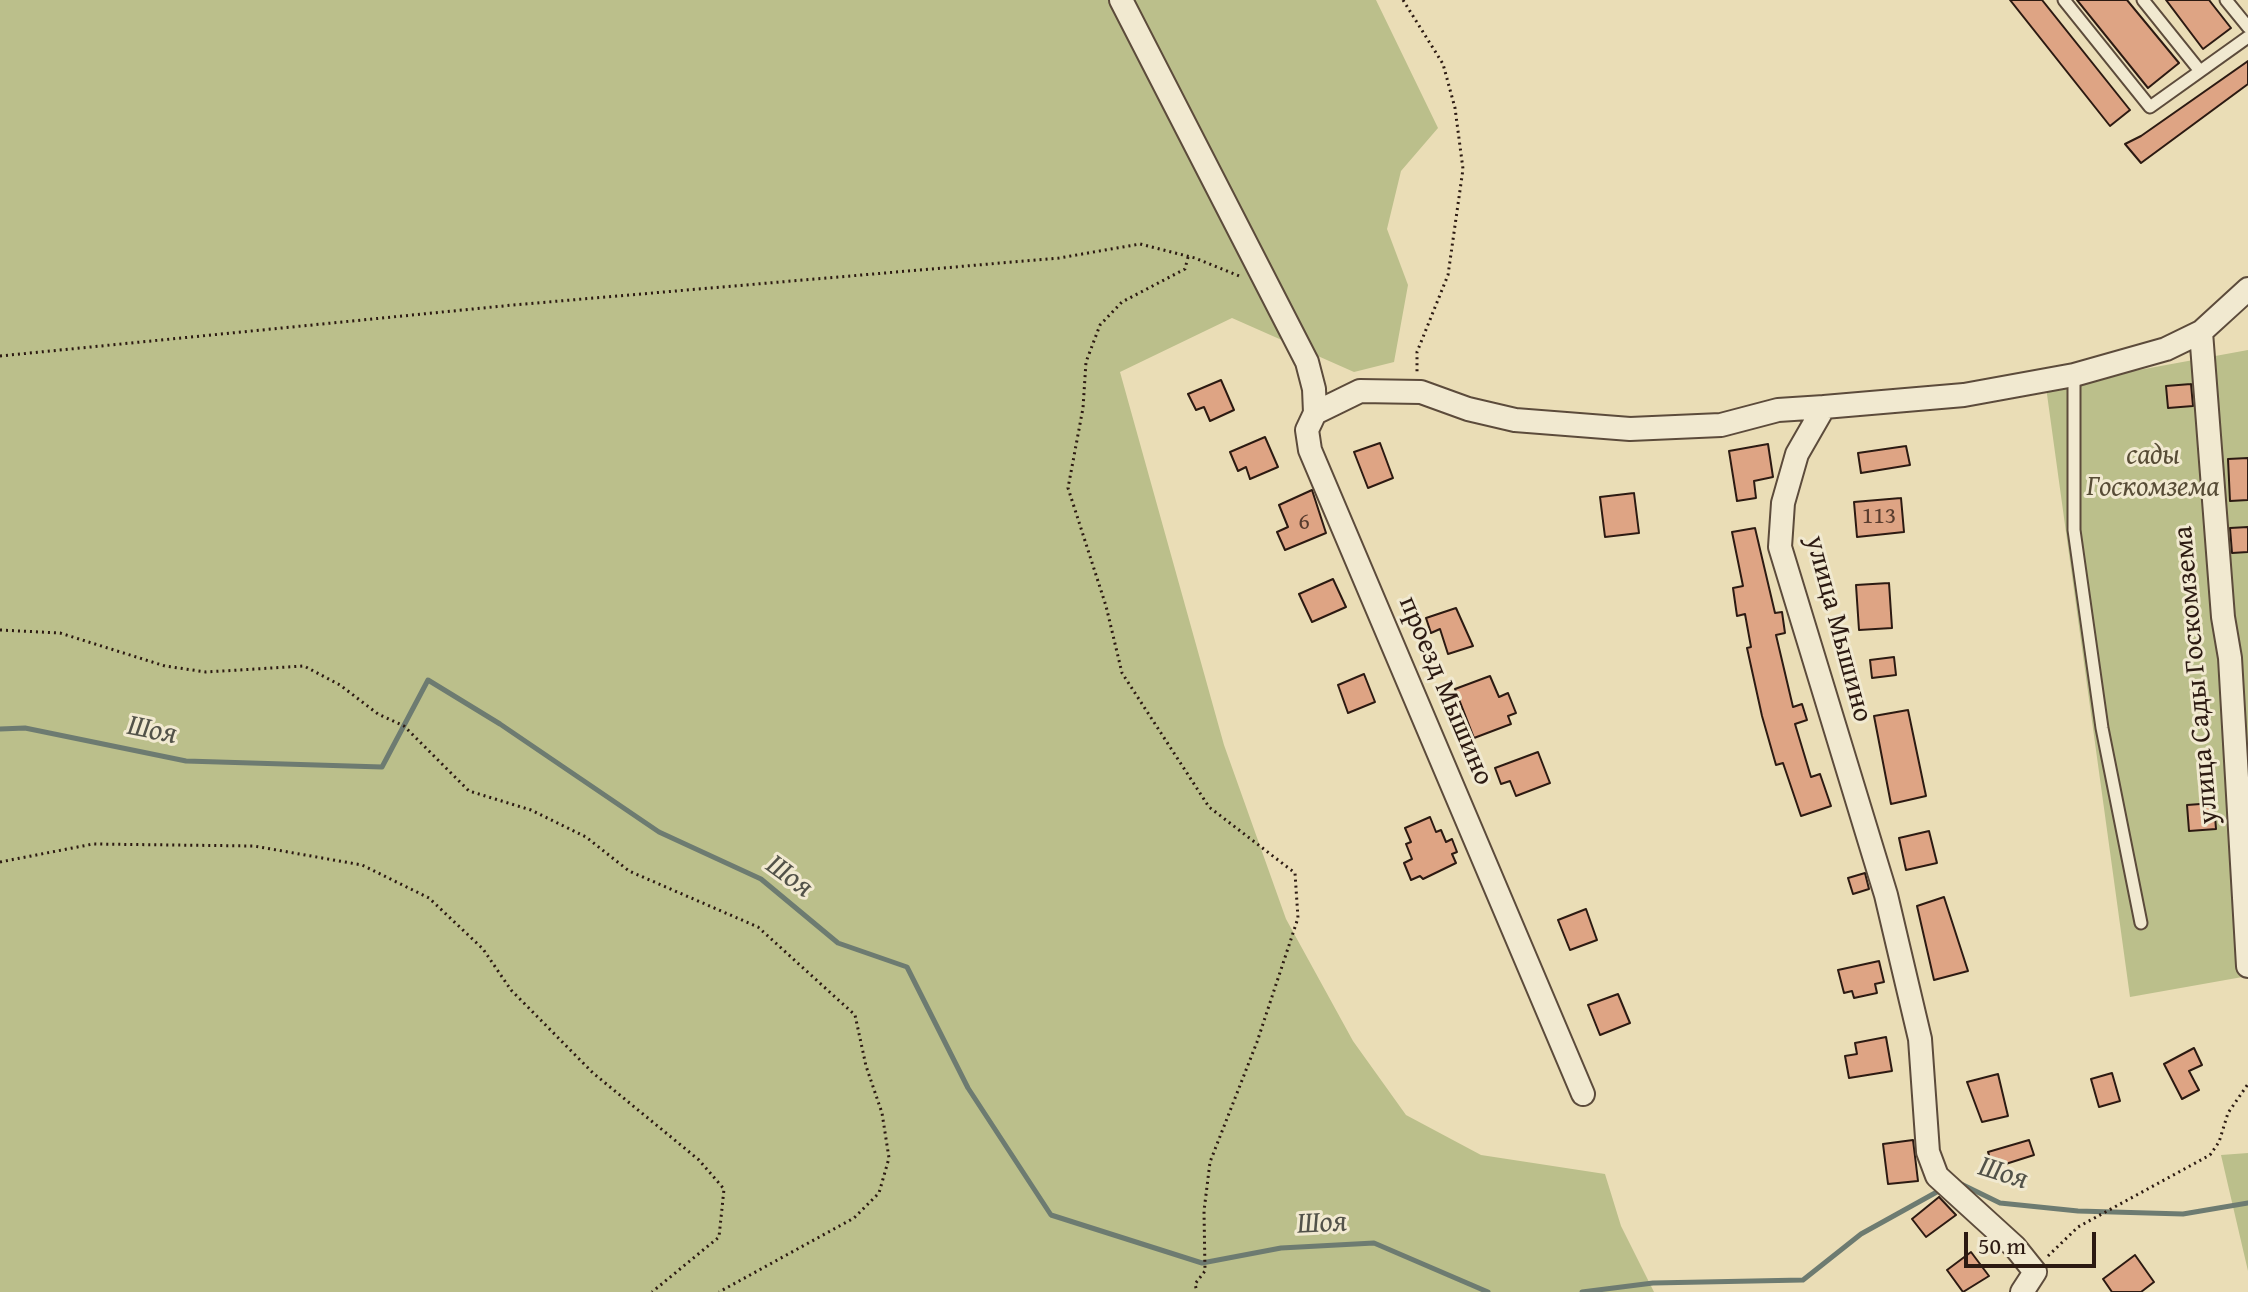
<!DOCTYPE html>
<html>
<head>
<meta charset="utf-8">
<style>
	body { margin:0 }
	#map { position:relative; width:2248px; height:1292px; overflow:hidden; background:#eaddb6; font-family:"Gentium Book Plus",serif }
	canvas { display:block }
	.scale { position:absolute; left:1964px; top:1232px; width:132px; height:36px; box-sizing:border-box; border:4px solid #2c1a12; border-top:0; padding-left:10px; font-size:24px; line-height:28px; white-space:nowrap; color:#2c1a12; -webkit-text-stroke:6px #f1e9d0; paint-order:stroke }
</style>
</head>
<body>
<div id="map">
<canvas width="2248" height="1292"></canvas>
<div class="scale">50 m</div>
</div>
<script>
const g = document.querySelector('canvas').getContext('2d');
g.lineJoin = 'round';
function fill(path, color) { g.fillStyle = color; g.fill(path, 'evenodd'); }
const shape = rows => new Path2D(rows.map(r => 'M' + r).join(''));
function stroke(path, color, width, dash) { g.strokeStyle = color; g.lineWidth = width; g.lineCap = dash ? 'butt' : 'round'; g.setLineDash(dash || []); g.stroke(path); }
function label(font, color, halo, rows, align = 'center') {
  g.font = font + ' "Gentium Book Plus",serif'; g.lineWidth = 6; g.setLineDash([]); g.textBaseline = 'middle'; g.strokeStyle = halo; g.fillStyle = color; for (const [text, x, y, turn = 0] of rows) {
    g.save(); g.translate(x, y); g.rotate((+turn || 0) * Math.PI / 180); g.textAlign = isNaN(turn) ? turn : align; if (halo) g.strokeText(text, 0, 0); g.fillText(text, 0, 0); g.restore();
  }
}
const green = shape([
	[0,0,1376,0,1438,128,1401,171,1387,229,1408,285,1394,362,1354,372,1232,318,1120,372,1224,745,1286,919,1353,1041,1406,1115,1481,1155,1605,1174,1621,1226,1654,1292,0,1292],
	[2248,350,2248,976,2130,997,2046,387],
	[2248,1153,2248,1271,2221,1155]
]);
const stream = shape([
	[0,729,25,728,186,761,382,767,428,680,500,724,659,832,761,879,838,943,907,967,968,1088,1051,1215,1202,1263,1281,1248,1374,1243,1488,1292],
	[1959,1183,2000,1203,2078,1211,2183,1214,2248,1203],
	[1582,1292,1653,1283,1803,1280,1861,1234,1944,1188]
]);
const building = shape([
	[2010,0,2042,0,2130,110,2110,126,2010,0],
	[2077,0,2127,0,2179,63,2148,88,2077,0],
	[2166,0,2209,0,2231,28,2203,49,2166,0],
	[2248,61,2248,84,2141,163,2125,144,2141,136,2248,61],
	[1221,380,1234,410,1210,421,1204,407,1196,410,1188,394,1221,380],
	[2191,384,2193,406,2168,408,2166,386,2191,384],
	[1265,437,1278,467,1250,479,1246,467,1238,471,1230,452,1265,437],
	[1380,443,1393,478,1368,488,1354,452,1380,443],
	[1768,444,1773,477,1754,481,1756,498,1737,501,1729,451,1768,444],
	[1906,446,1910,465,1861,473,1858,453,1906,446],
	[2248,458,2248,500,2230,501,2228,459,2248,458],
	[1312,490,1326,533,1285,550,1277,532,1288,527,1279,505,1312,490],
	[1634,493,1639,533,1605,537,1600,497,1634,493],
	[1901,498,1904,532,1857,537,1854,502,1901,498],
	[2248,527,2248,552,2232,553,2230,528,2248,527],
	[1755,528,1775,613,1782,612,1785,633,1776,635,1793,707,1802,704,1807,720,1795,724,1811,777,1820,774,1831,806,1801,816,1783,763,1776,765,1762,716,1747,648,1751,647,1745,614,1737,616,1733,588,1743,586,1732,532,1755,528],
	[1333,579,1346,607,1312,622,1299,594,1333,579],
	[1889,583,1892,628,1859,630,1856,585,1889,583],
	[1456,608,1473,646,1448,654,1440,629,1431,633,1426,618,1456,608],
	[1894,657,1896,675,1872,678,1870,660,1894,657],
	[1364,674,1375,702,1348,713,1338,685,1364,674],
	[1490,676,1499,697,1508,693,1516,713,1508,716,1511,724,1474,738,1455,689,1490,676],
	[1908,710,1926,796,1891,804,1874,716,1908,710],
	[1538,752,1550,783,1516,796,1510,781,1501,784,1495,768,1538,752],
	[2214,803,2216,829,2189,831,2187,805,2214,803],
	[1430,817,1436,832,1441,830,1446,842,1452,839,1457,852,1452,854,1456,863,1423,879,1420,876,1411,880,1404,863,1412,859,1406,844,1411,842,1405,828,1430,817],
	[1929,831,1937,863,1906,870,1899,838,1929,831],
	[1865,873,1869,889,1853,894,1848,878,1865,873],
	[1944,897,1968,971,1934,980,1917,906,1944,897],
	[1586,909,1597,940,1570,950,1558,920,1586,909],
	[1879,961,1884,982,1875,984,1877,993,1854,998,1852,991,1844,993,1838,970,1879,961],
	[1618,994,1630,1023,1600,1035,1588,1005,1618,994],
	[1886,1037,1892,1071,1849,1078,1845,1056,1857,1054,1855,1043,1886,1037],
	[2194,1048,2202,1065,2189,1071,2199,1090,2182,1099,2164,1064,2194,1048],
	[2112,1073,2120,1101,2099,1107,2091,1079,2112,1073],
	[1998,1074,2008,1116,1982,1122,1967,1082,1998,1074],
	[1913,1140,1918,1181,1888,1184,1883,1144,1913,1140],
	[2029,1140,2034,1155,1993,1168,1988,1152,2029,1140],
	[1939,1197,1956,1215,1926,1237,1912,1219,1939,1197],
	[1971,1252,1989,1276,1963,1292,1947,1270,1971,1252],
	[2135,1255,2154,1282,2141,1292,2112,1292,2103,1279,2135,1255]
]);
const path = shape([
	[1403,0,1443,64,1455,108,1463,169,1448,275,1417,352,1417,373],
	[1188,257,1185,269,1122,302,1100,325,1086,362,1083,408,1068,488,1106,606,1122,673,1209,807,1295,873,1298,918,1257,1042,1210,1162,1204,1211,1205,1271,1195,1284,1197,1292],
	[0,356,513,305,1059,258,1140,244,1195,258,1239,276],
	[0,630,60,633,165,666,206,672,304,666,340,685,378,714,404,726,469,791,531,810,586,837,629,871,758,927,855,1015,866,1066,882,1113,889,1158,879,1193,854,1218,719,1292],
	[0,862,93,844,254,846,362,865,429,898,483,949,511,990,593,1073,699,1160,724,1189,719,1237,652,1292],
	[2048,1256,2078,1227,2210,1155,2219,1142,2228,1113,2248,1084]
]);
const lane = shape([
	[2064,0,2150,107,2248,37],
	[2143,0,2200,71],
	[2226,0,2248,27],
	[2074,375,2074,530,2102,728,2141,923]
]);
const street = shape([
	[1121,0,1307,362,1314,389,1315,413],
	[2201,332,2223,617,2230,658,2248,966],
	[1583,1094,1310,450,1307,430,1315,413,1360,391,1421,392,1468,409,1515,420,1630,429,1721,425,1778,410,1824,407],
	[2022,1292,2035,1272,2015,1247,1937,1176,1928,1152,1920,1039,1886,895,1780,547,1783,503,1797,454,1824,407,1964,395,2074,375,2166,349,2201,332,2248,289]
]);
const numberNames = [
	["113",1879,517],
	["6",1304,523]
];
const parkNames = [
	["сады",2153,456],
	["Госкомзема",2153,488]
];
const streetNames = [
	["улица Мышино",1838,629,75],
	["улица Сады Госкомзема",2197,675,-95],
	["проезд Мышино",1445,691,67]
];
const waterNames = [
	["Шоя",152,731,11],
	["Шоя",789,877,36],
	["Шоя",2003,1174,17],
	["Шоя",1322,1224,-3]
];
fill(green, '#bbbf8b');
stroke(stream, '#6d7b71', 5);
fill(building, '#dea484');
stroke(building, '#2c1a12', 2);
stroke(lane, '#5c4b3b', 15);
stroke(street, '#5c4b3b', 26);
stroke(path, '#2c1a12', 3, [2, 4]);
stroke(lane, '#f1e9d0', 11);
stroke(street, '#f1e9d0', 22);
label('24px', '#583c2e', null, numberNames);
label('italic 28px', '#574c36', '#f1e9d0', parkNames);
label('28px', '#2c1a12', '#f1e9d0', streetNames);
label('italic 30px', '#525249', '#f1e9d0', waterNames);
</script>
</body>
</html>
